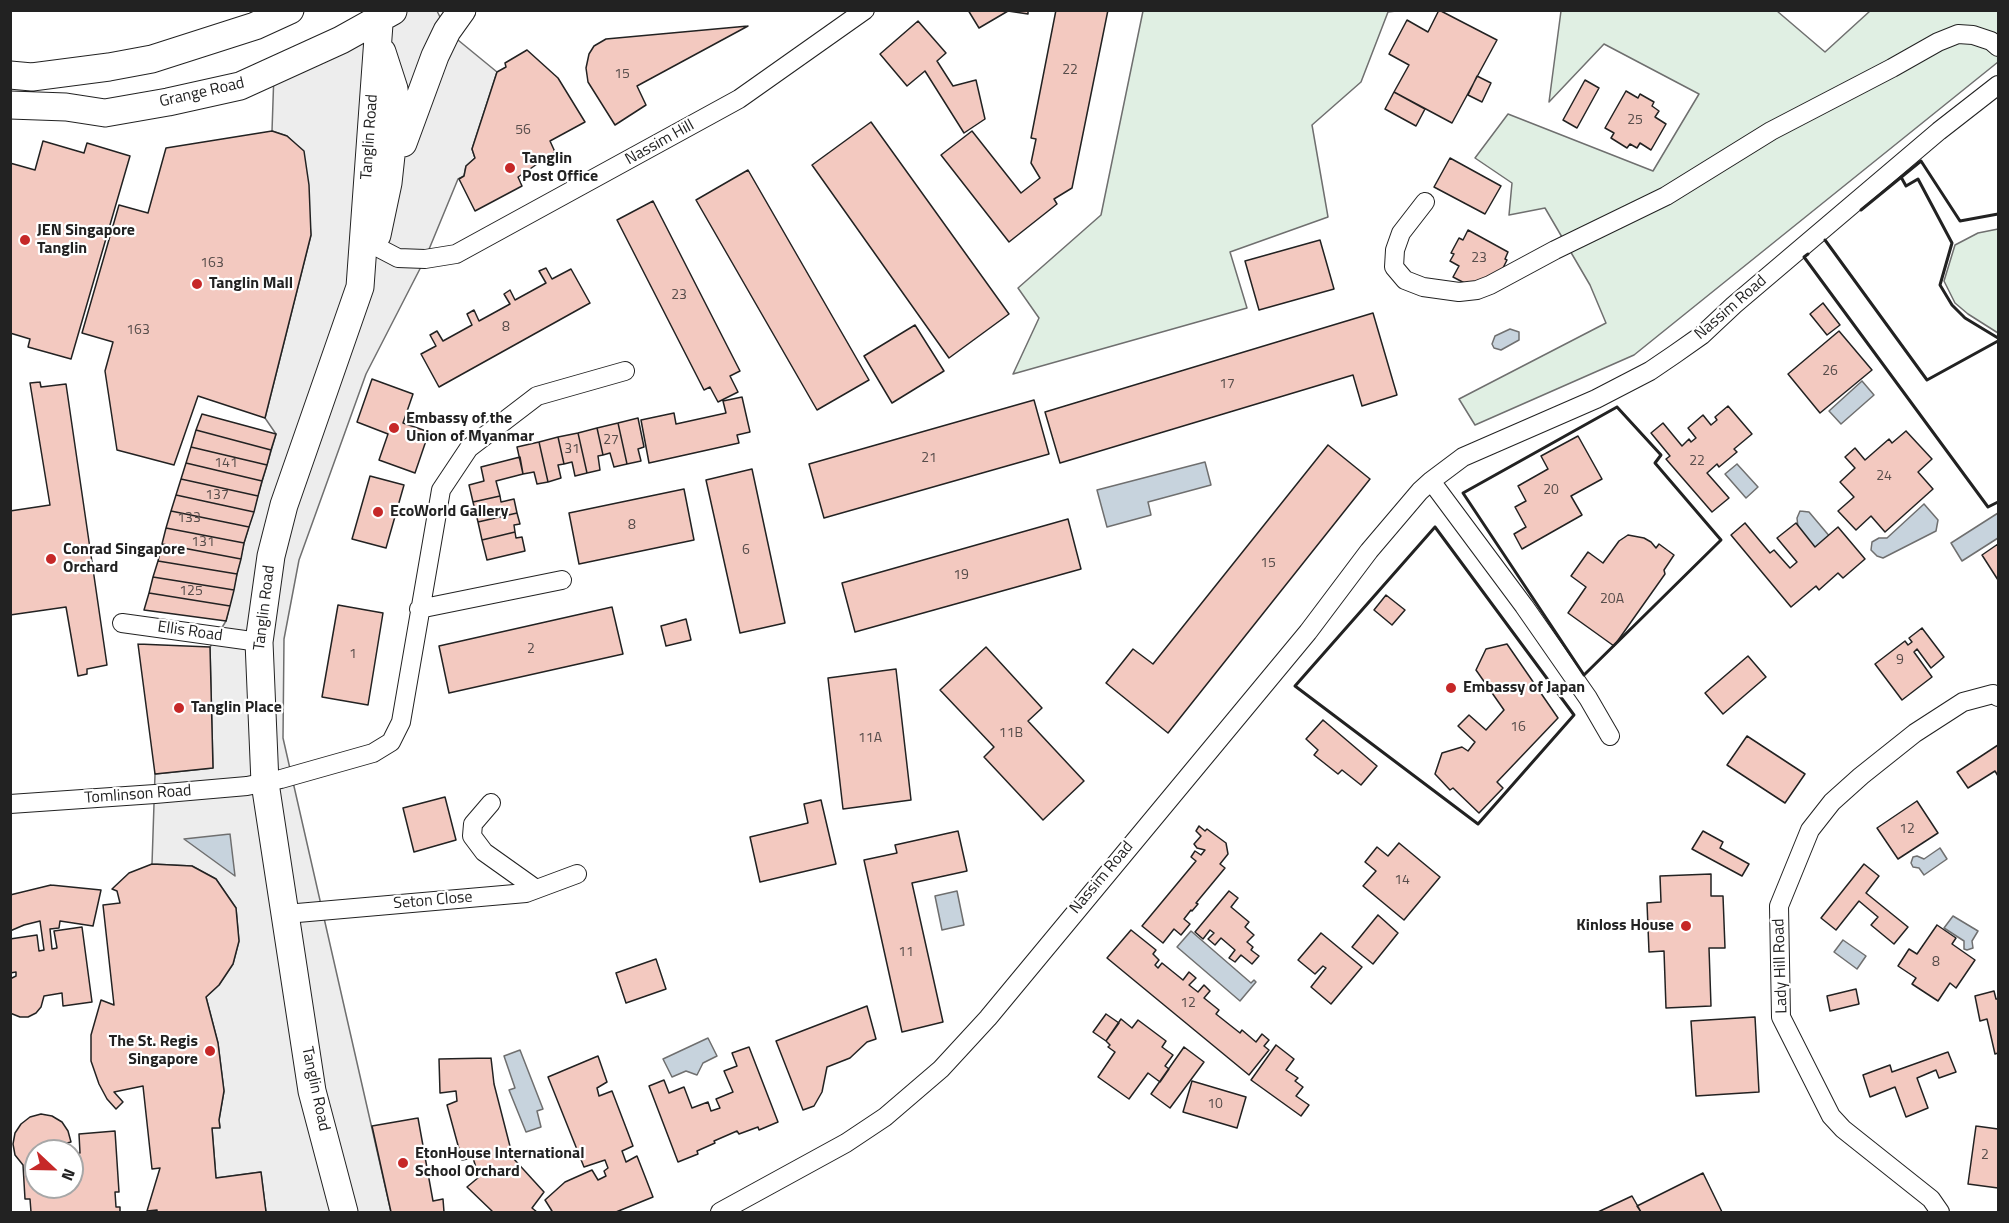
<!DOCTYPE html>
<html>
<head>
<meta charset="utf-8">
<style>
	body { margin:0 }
	#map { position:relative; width:2009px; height:1223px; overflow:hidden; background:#fff; font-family:"Titillium Web",sans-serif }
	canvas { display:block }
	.frame { position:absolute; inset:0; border:12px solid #222; pointer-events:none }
	.north { position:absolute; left:24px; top:1139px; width:60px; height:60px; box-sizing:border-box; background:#fff; border:2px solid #a7a7a7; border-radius:50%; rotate:112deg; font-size:16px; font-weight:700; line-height:24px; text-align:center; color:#222 }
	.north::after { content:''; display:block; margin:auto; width:21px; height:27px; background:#c62828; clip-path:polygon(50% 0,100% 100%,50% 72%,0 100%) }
</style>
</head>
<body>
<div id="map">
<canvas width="2009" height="1223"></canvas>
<div class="frame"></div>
<div class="north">N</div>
</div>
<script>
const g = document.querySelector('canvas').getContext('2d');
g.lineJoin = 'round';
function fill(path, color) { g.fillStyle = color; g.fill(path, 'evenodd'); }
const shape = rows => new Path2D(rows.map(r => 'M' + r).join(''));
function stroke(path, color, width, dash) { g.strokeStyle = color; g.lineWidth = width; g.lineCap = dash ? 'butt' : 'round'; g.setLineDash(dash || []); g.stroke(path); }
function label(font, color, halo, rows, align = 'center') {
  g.font = font + ' "Titillium Web",sans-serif'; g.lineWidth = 4.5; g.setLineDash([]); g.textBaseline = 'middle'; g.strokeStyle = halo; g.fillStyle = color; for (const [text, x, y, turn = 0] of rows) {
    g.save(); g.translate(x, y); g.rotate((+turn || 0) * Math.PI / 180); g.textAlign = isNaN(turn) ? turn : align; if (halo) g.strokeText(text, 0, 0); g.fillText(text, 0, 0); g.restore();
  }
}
const green = shape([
	[1143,11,1396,11,1388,12,1361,82,1312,125,1328,217,1230,252,1247,308,1013,374,1039,318,1018,288,1101,215,1143,11],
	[1561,11,1777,11,1825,52,1870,11,1998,11,1998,62,1634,355,1475,425,1459,399,1606,323,1590,285,1545,208,1509,215,1512,183,1475,158,1508,114,1653,171,1699,94,1604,44,1549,102,1561,11],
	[1998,229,1998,333,1968,314,1955,303,1944,281,1955,245,1978,233,1998,229]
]);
const parking = shape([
	[394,11,437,11,447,31,497,72,472,149,475,158,466,166,464,176,458,179,425,259,366,374,299,560,284,639,283,738,391,1212,266,1212,261,1172,216,1178,212,1128,220,1127,219,1120,224,1091,218,1043,206,997,219,985,233,964,239,941,236,908,216,879,192,866,152,864,155,774,213,768,210,647,226,621,244,543,276,434,265,418,311,235,302,151,287,136,272,131,274,72,394,11]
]);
const water = shape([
	[1510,329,1519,332,1519,340,1501,350,1494,348,1492,344,1495,336,1510,329],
	[1862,381,1874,395,1841,424,1829,411,1862,381],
	[1205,462,1211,485,1148,502,1151,515,1107,527,1097,490,1205,462],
	[1737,464,1758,487,1746,498,1725,474,1737,464],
	[1924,504,1938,520,1936,531,1883,558,1877,556,1871,550,1872,542,1879,538,1887,538,1924,504],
	[1800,511,1809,512,1831,538,1816,551,1798,528,1797,518,1800,511],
	[1998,513,1998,538,1962,561,1951,543,1998,513],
	[230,834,235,876,184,839,230,834],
	[1940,848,1947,859,1924,875,1919,868,1913,867,1911,863,1913,857,1917,856,1924,859,1940,848],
	[957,891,964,925,942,930,935,896,957,891],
	[1953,916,1978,931,1972,941,1973,948,1967,950,1964,949,1964,941,1944,928,1953,916],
	[1191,931,1251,983,1254,980,1256,982,1240,1001,1177,947,1191,931],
	[1843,940,1866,956,1857,969,1834,952,1843,940],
	[708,1038,717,1056,703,1063,697,1075,686,1071,672,1077,663,1059,708,1038],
	[520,1050,543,1109,537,1111,541,1127,526,1132,509,1090,515,1088,504,1056,520,1050]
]);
const building = shape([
	[968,10,1028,10,1028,14,1008,11,979,28,968,10],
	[1056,10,1108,10,1072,188,1054,199,1057,204,1009,242,941,155,972,131,1021,193,1040,178,1031,163,1036,139,1031,138,1056,10],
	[1439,10,1497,40,1452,123,1394,92,1409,65,1389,54,1407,20,1428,32,1439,10],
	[918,21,946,53,937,61,953,86,976,80,985,119,964,133,925,71,907,86,880,54,918,21],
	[748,26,637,86,646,105,615,125,588,82,586,68,589,54,594,46,606,39,748,26],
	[527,50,558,78,585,122,550,141,555,152,518,177,522,186,475,211,459,179,464,176,466,166,475,158,472,149,497,72,506,67,505,63,527,50],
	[1477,76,1491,83,1482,102,1468,95,1477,76],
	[1585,80,1599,88,1577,128,1563,120,1585,80],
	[1626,91,1638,98,1640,94,1654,102,1652,106,1659,111,1655,117,1666,124,1651,150,1640,143,1637,148,1630,144,1627,148,1611,138,1614,133,1605,128,1626,91],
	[1394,92,1425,109,1416,126,1385,109,1394,92],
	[871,122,1009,314,949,358,812,165,871,122],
	[272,131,287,136,304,151,309,185,311,235,265,418,198,396,174,465,117,450,105,371,113,342,82,333,119,205,148,213,166,148,272,131],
	[43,141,84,153,87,143,130,156,71,359,28,347,30,339,10,333,10,163,35,170,43,141],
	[1450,158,1501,186,1485,214,1434,187,1450,158],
	[748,170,869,380,817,410,696,200,748,170],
	[653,201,740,371,730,376,738,392,718,402,710,387,704,390,617,220,653,201],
	[1468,230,1508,252,1505,259,1507,260,1498,278,1476,289,1453,277,1459,266,1450,261,1454,254,1451,253,1459,238,1463,240,1468,230],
	[1320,240,1334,289,1259,310,1245,261,1320,240],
	[546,268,552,279,571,269,590,303,439,387,421,354,436,346,430,335,437,331,443,341,472,325,467,314,474,310,479,321,510,304,504,294,510,290,515,300,546,283,539,271,546,268],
	[1823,303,1840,325,1827,335,1810,314,1823,303],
	[1373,313,1397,395,1362,406,1353,375,1060,463,1045,412,1373,313],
	[915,325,944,371,892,403,864,356,915,325],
	[1839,331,1872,370,1820,413,1788,374,1839,331],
	[372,379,413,394,403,423,429,432,415,473,379,460,388,434,357,422,372,379],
	[40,382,41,387,66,384,107,665,87,669,87,674,78,676,66,607,10,615,10,511,50,505,30,383,40,382],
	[742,397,750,432,737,435,739,443,649,463,641,420,674,413,676,424,726,413,723,401,742,397],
	[1034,400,1049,454,824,518,809,464,1034,400],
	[1728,406,1752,434,1734,449,1737,452,1719,467,1717,464,1707,473,1729,498,1712,512,1666,459,1670,456,1651,433,1663,423,1682,446,1689,439,1691,442,1696,438,1688,428,1703,415,1711,425,1717,420,1715,417,1728,406],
	[202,414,276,434,271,450,196,430,202,414],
	[638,418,644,447,638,449,641,461,627,464,618,423,638,418],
	[618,423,627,464,614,467,610,453,603,455,597,428,618,423],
	[597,428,603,455,598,456,600,470,587,473,578,433,597,428],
	[196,430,271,450,267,465,191,447,196,430],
	[1906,431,1932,459,1918,472,1933,489,1885,532,1871,516,1856,530,1838,511,1854,497,1840,482,1855,468,1845,457,1855,448,1865,460,1889,439,1892,443,1906,431],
	[578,433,587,473,575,476,572,462,564,464,558,437,578,433],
	[1578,436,1602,479,1571,496,1582,515,1522,549,1514,534,1526,527,1515,507,1526,501,1518,486,1548,469,1541,456,1578,436],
	[558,437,564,464,558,465,561,478,548,482,539,442,558,437],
	[539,442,548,482,537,484,534,472,523,474,517,447,539,442],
	[1328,445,1370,479,1168,733,1106,683,1133,649,1153,664,1328,445],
	[191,447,267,465,262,481,186,463,191,447],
	[520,457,523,474,496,481,500,496,473,502,469,485,484,481,481,467,520,457],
	[186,463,262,481,258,496,181,479,186,463],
	[752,469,785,623,740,633,706,480,752,469],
	[370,476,404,485,386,548,352,539,370,476],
	[181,479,258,496,254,512,176,495,181,479],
	[684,489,694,540,579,564,569,513,684,489],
	[176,495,254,512,249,527,171,511,176,495],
	[500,496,501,502,514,499,517,513,478,522,473,502,500,496],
	[171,511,249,527,244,543,166,528,171,511],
	[517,513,520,524,514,525,515,532,482,540,478,522,517,513],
	[1068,519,1081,569,855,632,842,583,1068,519],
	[1745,523,1770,553,1774,550,1790,568,1797,562,1777,538,1796,523,1815,547,1838,527,1865,559,1843,578,1838,573,1819,590,1816,586,1791,607,1731,535,1745,523],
	[166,528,244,543,241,559,162,544,166,528],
	[515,532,516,538,522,537,525,551,487,560,482,540,515,532],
	[1628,535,1644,538,1651,542,1656,548,1659,544,1674,555,1664,570,1665,574,1614,646,1568,613,1586,587,1571,576,1588,552,1603,563,1619,541,1628,535],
	[162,544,241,559,237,574,158,561,162,544],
	[1998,544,1998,580,1982,555,1998,544],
	[158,561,237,574,234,590,153,577,158,561],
	[153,577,234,590,230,606,149,593,153,577],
	[149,593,230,606,226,621,144,610,149,593],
	[1386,595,1405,610,1392,625,1374,610,1386,595],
	[338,605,383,613,368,705,322,697,338,605],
	[612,607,623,654,449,693,439,646,612,607],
	[686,619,691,640,666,646,661,626,686,619],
	[1922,628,1944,657,1931,668,1917,649,1914,652,1932,677,1902,700,1875,664,1905,641,1908,645,1912,642,1909,638,1922,628],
	[138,644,210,647,213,768,155,774,138,644],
	[1507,644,1558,718,1497,782,1503,788,1479,813,1453,788,1450,790,1435,774,1442,753,1462,747,1468,751,1475,742,1458,726,1469,715,1486,730,1504,710,1476,670,1486,649,1507,644],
	[986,647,1042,708,1028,721,1084,781,1043,820,984,757,994,747,940,690,986,647],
	[1748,656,1766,677,1723,714,1705,693,1748,656],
	[896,669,911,800,843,809,828,678,896,669],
	[1323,720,1377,766,1361,785,1342,770,1338,774,1314,755,1318,750,1306,739,1323,720],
	[1747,736,1805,774,1785,803,1727,765,1747,736],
	[1998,745,1998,776,1995,771,1968,788,1957,772,1998,745],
	[445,797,456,840,414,852,403,808,445,797],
	[821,800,836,864,760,882,750,837,808,823,804,804,821,800],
	[1917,801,1938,833,1898,859,1877,828,1917,801],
	[1199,826,1205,831,1207,829,1226,843,1228,854,1220,864,1225,868,1196,903,1198,904,1192,911,1191,910,1184,919,1190,924,1181,935,1174,929,1163,943,1142,926,1196,861,1191,857,1195,851,1201,855,1205,850,1197,848,1194,844,1201,836,1196,831,1199,826],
	[958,831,967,871,912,883,943,1022,902,1032,864,860,897,853,895,845,958,831],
	[1703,831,1723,842,1720,848,1749,864,1742,876,1692,849,1703,831],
	[1399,843,1440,877,1404,920,1363,886,1376,871,1365,862,1377,847,1388,856,1399,843],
	[152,864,192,866,216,879,236,908,239,941,233,964,219,985,206,997,218,1043,224,1091,219,1120,220,1128,212,1128,216,1178,261,1172,266,1212,157,1212,157,1210,147,1211,160,1168,152,1169,143,1086,114,1092,123,1102,116,1109,107,1099,99,1084,91,1061,91,1035,101,1000,114,1005,103,905,120,903,117,891,112,889,129,873,152,864],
	[1864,864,1879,876,1866,893,1908,927,1894,944,1871,925,1878,917,1859,901,1836,930,1821,918,1864,864],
	[1711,874,1711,896,1723,896,1725,948,1709,948,1711,1006,1666,1008,1664,951,1649,952,1647,903,1661,902,1660,876,1711,874],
	[51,885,101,890,93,926,60,921,59,928,50,929,52,949,57,948,54,931,82,927,92,1002,63,1006,62,993,44,996,41,1007,36,1013,28,1017,20,1017,10,1013,10,979,16,976,16,972,10,973,10,939,37,935,39,951,44,950,40,921,24,925,10,931,10,895,51,885],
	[1229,891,1238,898,1231,907,1249,922,1245,927,1254,935,1247,942,1253,947,1251,950,1259,956,1252,964,1241,955,1235,962,1229,958,1235,950,1221,938,1215,945,1208,939,1214,933,1210,930,1203,939,1195,932,1229,891],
	[1378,915,1398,933,1373,964,1352,947,1378,915],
	[1937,925,1956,938,1952,944,1975,960,1956,988,1950,983,1938,1001,1912,984,1916,978,1898,966,1909,949,1917,954,1937,925],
	[1131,930,1156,950,1153,954,1159,960,1155,965,1158,968,1162,963,1183,980,1189,972,1196,978,1189,985,1198,992,1204,985,1210,991,1204,998,1219,1010,1216,1014,1240,1033,1242,1030,1256,1042,1262,1034,1269,1040,1264,1046,1269,1050,1249,1075,1107,958,1131,930],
	[1321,933,1362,967,1331,1004,1311,987,1326,968,1323,966,1315,974,1298,960,1321,933],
	[656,959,666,989,626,1003,616,973,656,959],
	[1856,989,1859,1004,1830,1011,1827,996,1856,989],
	[1994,991,1996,999,1998,999,1998,1053,1995,1054,1987,1019,1980,1021,1975,996,1994,991],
	[867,1006,876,1039,867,1042,850,1058,827,1067,822,1092,814,1106,803,1110,776,1041,867,1006],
	[1106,1014,1119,1023,1106,1041,1093,1032,1106,1014],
	[1755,1017,1759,1092,1696,1096,1691,1021,1755,1017],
	[1121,1019,1132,1028,1138,1020,1166,1041,1162,1047,1173,1055,1165,1066,1169,1069,1160,1082,1148,1073,1129,1099,1098,1077,1115,1052,1108,1047,1110,1045,1106,1041,1121,1019],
	[1276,1045,1294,1059,1286,1070,1298,1078,1295,1081,1303,1087,1296,1096,1309,1105,1301,1116,1251,1080,1276,1045],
	[749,1047,778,1122,759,1130,758,1127,739,1134,737,1131,714,1141,715,1143,697,1151,698,1154,678,1162,649,1086,664,1080,669,1093,684,1087,692,1108,708,1102,711,1111,720,1108,716,1099,733,1092,724,1071,737,1066,732,1053,749,1047],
	[1184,1047,1204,1062,1170,1108,1151,1094,1184,1047],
	[1948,1052,1956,1072,1939,1078,1936,1070,1917,1078,1928,1108,1906,1117,1895,1087,1870,1097,1863,1075,1890,1065,1892,1072,1948,1052],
	[598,1056,607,1082,597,1088,599,1096,612,1091,633,1146,622,1151,626,1162,637,1156,653,1197,616,1212,550,1212,552,1211,545,1200,565,1182,592,1170,598,1180,606,1176,604,1171,608,1168,605,1160,584,1167,548,1077,598,1056],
	[491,1058,494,1084,513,1158,544,1192,532,1208,537,1212,493,1212,467,1187,479,1177,473,1158,462,1160,447,1105,457,1101,456,1091,440,1093,439,1059,491,1058],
	[1192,1081,1246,1097,1237,1128,1183,1112,1192,1081],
	[41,1114,52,1116,62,1122,68,1131,71,1142,67,1143,67,1151,36,1151,36,1187,72,1187,72,1154,80,1153,79,1134,115,1131,119,1192,115,1192,116,1207,120,1207,120,1212,31,1212,30,1199,25,1199,23,1165,15,1155,13,1144,15,1133,21,1124,30,1117,41,1114],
	[418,1118,433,1201,443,1199,444,1212,391,1212,372,1126,418,1118],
	[1976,1126,1998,1129,1998,1188,1968,1184,1976,1126],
	[1703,1173,1722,1212,1641,1212,1637,1206,1703,1173],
	[1632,1196,1641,1212,1598,1212,1632,1196]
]);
const minor = shape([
	[1425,202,1401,233,1395,250,1394,267,1405,280,1423,287,1459,292,1477,290,1490,285,1555,250,1666,196,1771,131,1892,68,1938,42,1958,34,1973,35,1991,41,1998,47],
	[375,246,398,258,425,259,456,254,739,99,865,10],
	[1431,481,1524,606,1588,698,1610,736],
	[419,609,562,580],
	[122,623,259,642],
	[491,803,473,824,472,836,484,852,536,889],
	[10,804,155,794,247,786,281,779,373,753,391,742,401,722,441,490,469,448,537,396,625,371],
	[286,914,526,893,577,874],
	[720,1212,846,1143,885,1117,941,1069,988,1018,1308,632,1369,551,1420,491,1431,481,1463,457,1596,399,1650,371,1675,354,1702,335,1734,305,1939,131,1998,85],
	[1940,1212,1931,1199,1843,1129,1831,1116,1781,1017,1779,906,1810,830,1832,802,1861,776,1915,733,1963,702,1993,694,1998,697]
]);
const primary = shape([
	[10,75,32,77,109,67,152,59,255,26,290,10],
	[10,105,66,107,105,113,168,102,240,86,341,40,393,11],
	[403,143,435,56,447,31,462,10],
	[377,235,388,183,396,109,394,89,382,52],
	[344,1212,312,1091,265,783,259,642,271,556,284,505,360,287,380,10]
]);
const wall = shape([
	[1901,177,1906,186,1918,179,1952,243,1940,285,1952,305,1965,318,1998,338],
	[1861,210,1921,161,1960,221,1998,214],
	[1825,240,1927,380,1998,341],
	[1808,254,1804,257,1988,507,1998,502],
	[1617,407,1661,455,1655,463,1721,540,1584,675,1463,493,1617,407],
	[1435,527,1574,715,1478,824,1295,686,1435,527]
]);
const markers = [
	[510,168,6,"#c62828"],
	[25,240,6,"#c62828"],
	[197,284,6,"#c62828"],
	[394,428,6,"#c62828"],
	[378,512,6,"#c62828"],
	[51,559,6,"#c62828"],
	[1451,688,6,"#c62828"],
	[179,708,6,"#c62828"],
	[1686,926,6,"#c62828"],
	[210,1051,6,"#c62828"],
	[403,1163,6,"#c62828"]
];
const numberNames = [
	["22",1070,71],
	["15",622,75],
	["25",1635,121],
	["56",523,131],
	["23",1479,259],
	["163",212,264],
	["23",679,296],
	["8",506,328],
	["163",138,331],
	["26",1830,372],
	["17",1227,385],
	["27",611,441],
	["31",572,450],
	["21",929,459],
	["22",1697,462],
	["141",226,464],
	["24",1884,477],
	["20",1551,491],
	["137",217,496],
	["133",189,519],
	["8",632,526],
	["131",203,543],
	["6",746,551],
	["15",1268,564],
	["19",961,576],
	["125",191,592],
	["20A",1612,600],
	["2",531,650],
	["1",353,655],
	["9",1900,661],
	["16",1518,728],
	["11B",1011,734],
	["11A",870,739],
	["12",1907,830],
	["14",1402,881],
	["11",906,953],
	["8",1936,963],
	["12",1188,1004],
	["10",1215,1105],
	["2",1985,1156]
];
const streetNames = [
	["Grange Road",202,93,-13],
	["Tanglin Road",370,137,-86],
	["Nassim Hill",660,143,-29],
	["Nassim Road",1731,308,-41],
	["Tanglin Road",265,608,-83],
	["Ellis Road",190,632,8],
	["Tomlinson Road",138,795,-4],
	["Nassim Road",1102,878,-50],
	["Seton Close",433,901,-5],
	["Lady Hill Road",1781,966,-92],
	["Tanglin Road",315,1089,78]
];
const poiNames = [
	["Tanglin",522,159],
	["Post Office",522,177],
	["JEN Singapore",37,231],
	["Tanglin",37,249],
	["Tanglin Mall",209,284],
	["Embassy of the",406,419],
	["Union of Myanmar",406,437],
	["EcoWorld Gallery",390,512],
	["Conrad Singapore",63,550],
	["Orchard",63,568],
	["Embassy of Japan",1463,688],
	["Tanglin Place",191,708],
	["Kinloss House",1674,926,"right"],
	["The St. Regis",198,1042,"right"],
	["Singapore",198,1060,"right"],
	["EtonHouse International",415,1154],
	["School Orchard",415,1172]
];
fill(green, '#e0efe3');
stroke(green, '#6f6f6f', 1.5);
fill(parking, '#ededed');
stroke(parking, '#6f6f6f', 1.5);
fill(water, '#c7d3dd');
stroke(water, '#6f6f6f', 1.5);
fill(building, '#f3c9c0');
stroke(building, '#222', 1.5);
stroke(minor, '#222', 20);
stroke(primary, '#222', 29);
stroke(minor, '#fff', 18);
stroke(primary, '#fff', 27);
stroke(wall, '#222', 3);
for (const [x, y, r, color] of markers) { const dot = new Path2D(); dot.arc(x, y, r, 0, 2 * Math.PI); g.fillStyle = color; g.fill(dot); stroke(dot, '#fff', 2); }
label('14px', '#564c4a', null, numberNames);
label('16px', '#222', '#fff', streetNames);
label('bold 16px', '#222', '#fff', poiNames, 'left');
</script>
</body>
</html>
